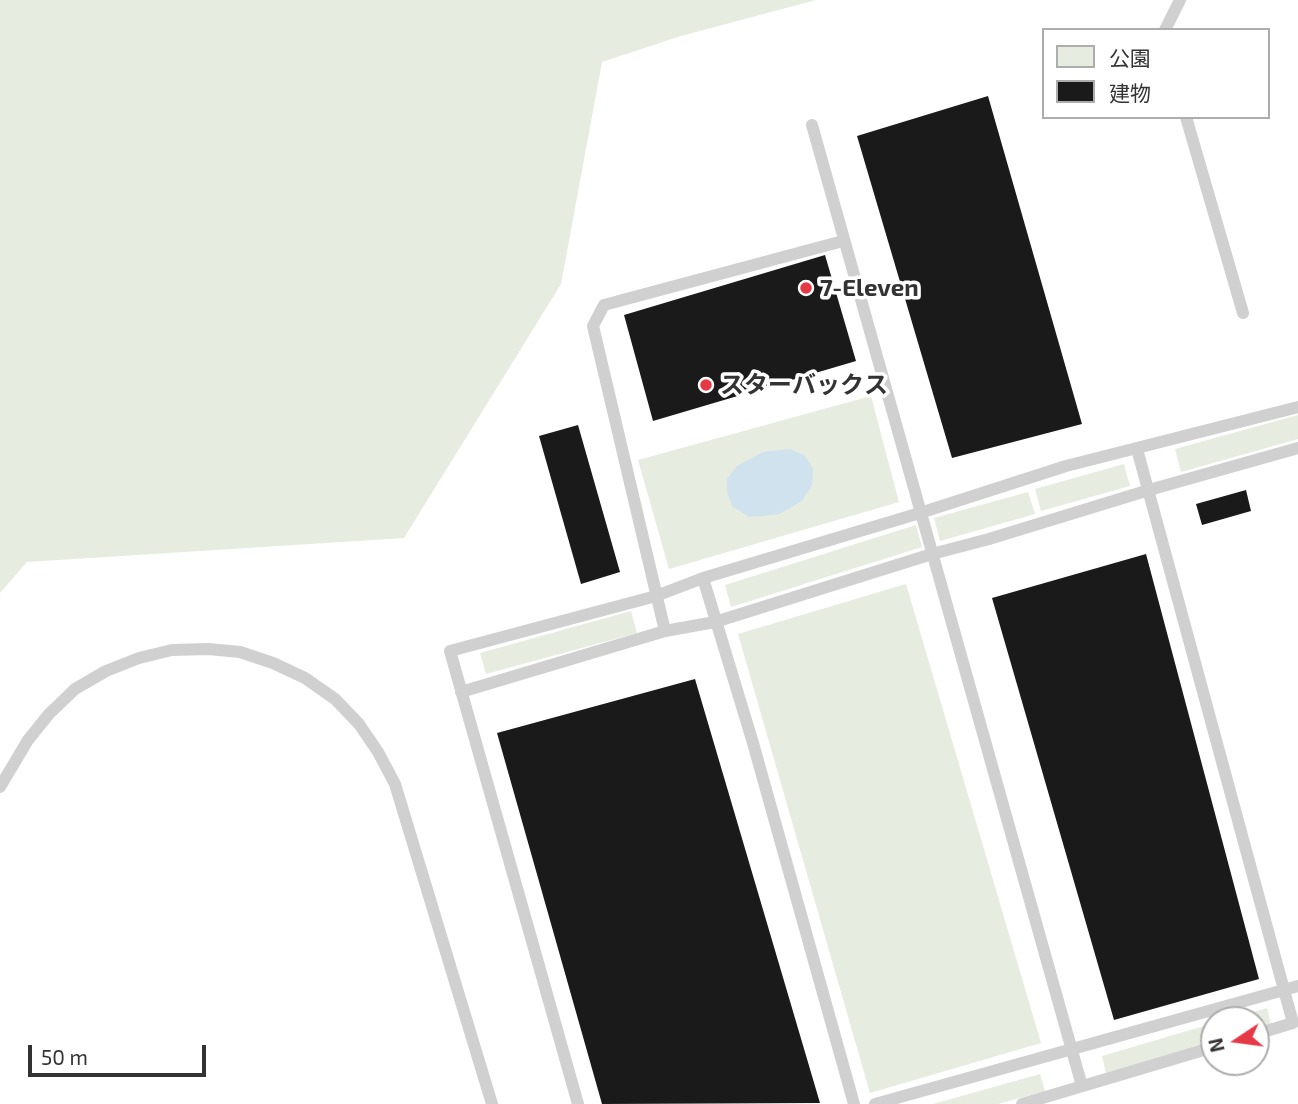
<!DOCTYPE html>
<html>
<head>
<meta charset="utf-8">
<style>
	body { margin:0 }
	#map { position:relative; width:1298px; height:1104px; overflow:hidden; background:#fff; font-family:"Exo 2","Noto Sans JP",sans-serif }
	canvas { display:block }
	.legend { position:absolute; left:1042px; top:28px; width:228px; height:91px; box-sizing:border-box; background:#fff; border:2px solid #adadad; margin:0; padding:9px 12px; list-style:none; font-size:21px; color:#333 }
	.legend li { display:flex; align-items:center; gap:14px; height:35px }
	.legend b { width:35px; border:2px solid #adadad }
	.north { position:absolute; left:1200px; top:1006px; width:70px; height:70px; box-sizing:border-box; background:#fff; border:2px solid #adadad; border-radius:50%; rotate:257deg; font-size:19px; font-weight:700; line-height:28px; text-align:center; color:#333 }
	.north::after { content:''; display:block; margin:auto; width:24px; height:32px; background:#e63946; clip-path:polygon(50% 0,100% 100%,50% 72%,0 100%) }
	.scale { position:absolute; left:28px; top:1045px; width:178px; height:32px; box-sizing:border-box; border:4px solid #333; border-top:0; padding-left:9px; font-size:21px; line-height:24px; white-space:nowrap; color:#333; -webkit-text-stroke:5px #fff; paint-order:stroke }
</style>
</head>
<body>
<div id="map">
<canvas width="1298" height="1104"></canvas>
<ul class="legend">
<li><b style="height:19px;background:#e6ecdf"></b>公園</li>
<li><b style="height:19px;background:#1a1a1a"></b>建物</li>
</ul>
<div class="north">N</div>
<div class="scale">50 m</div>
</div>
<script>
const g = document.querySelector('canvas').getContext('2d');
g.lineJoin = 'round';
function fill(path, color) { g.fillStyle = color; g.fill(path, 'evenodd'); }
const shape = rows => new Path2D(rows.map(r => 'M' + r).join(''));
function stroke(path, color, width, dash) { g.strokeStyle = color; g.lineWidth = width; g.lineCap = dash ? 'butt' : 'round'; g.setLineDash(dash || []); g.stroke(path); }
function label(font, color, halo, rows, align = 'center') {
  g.font = font + ' "Exo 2","Noto Sans JP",sans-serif'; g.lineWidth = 7; g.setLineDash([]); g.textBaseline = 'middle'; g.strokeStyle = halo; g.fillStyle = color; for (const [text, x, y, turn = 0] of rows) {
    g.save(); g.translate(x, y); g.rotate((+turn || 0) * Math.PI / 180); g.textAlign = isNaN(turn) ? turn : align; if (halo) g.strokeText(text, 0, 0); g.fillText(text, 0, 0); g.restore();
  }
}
const green = shape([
	[0,0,816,0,681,36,602,62,561,284,404,538,27,562,0,593],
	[871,396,899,502,669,569,638,460],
	[1298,415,1298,439,1181,472,1175,449],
	[1124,464,1130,486,1041,511,1035,489],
	[1028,492,1035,514,940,541,934,518],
	[916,525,922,547,731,607,725,585],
	[906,584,1041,1043,870,1093,738,634],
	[631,611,637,633,486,674,480,653],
	[1267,1008,1271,1025,1256,1029,1256,1020,1226,1020],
	[1214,1023,1214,1042,1106,1073,1102,1056],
	[1040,1074,1045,1091,998,1104,933,1104]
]);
const water = shape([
	[790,449,805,456,813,469,812,485,802,501,779,514,763,516,749,517,732,506,727,492,727,479,737,466,763,452]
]);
const building = shape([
	[988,96,1082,424,952,458,857,136],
	[825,255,856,361,653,421,624,315],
	[578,425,620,572,581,584,539,436],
	[1246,490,1251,511,1202,525,1196,504],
	[1146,554,1259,979,1114,1020,992,598],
	[695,679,820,1103,602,1104,497,733]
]);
const service = shape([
	[1165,30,1180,0],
	[1186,117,1243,313],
	[812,125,1082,1086],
	[1137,449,1293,1023,1256,1034],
	[703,578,753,743,854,1104],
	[665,631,593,326,604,305,843,241],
	[461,692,665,631,715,622,932,554,989,539,1149,490,1298,448],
	[0,787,28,740,49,714,75,689,106,671,139,658,172,650,208,649,240,652,273,663,305,678,335,699,359,724,378,752,395,784,492,1104],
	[578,1104,450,651,656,596,703,578,920,513,1066,466,1298,407],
	[875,1104,1298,986],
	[1022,1104,1214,1047]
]);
const markers = [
	[806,288,7,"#e63946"],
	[706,385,7,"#e63946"]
];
const poiNames = [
	["7-Eleven",820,288],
	["スターバックス",720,385]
];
fill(green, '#e6ecdf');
fill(water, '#cfe2ee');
fill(building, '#1a1a1a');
stroke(service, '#d0d0d0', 12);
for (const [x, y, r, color] of markers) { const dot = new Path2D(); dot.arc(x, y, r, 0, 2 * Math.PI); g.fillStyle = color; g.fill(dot); stroke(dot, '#fff', 2.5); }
label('bold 24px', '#333', '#fff', poiNames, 'left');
</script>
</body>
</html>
